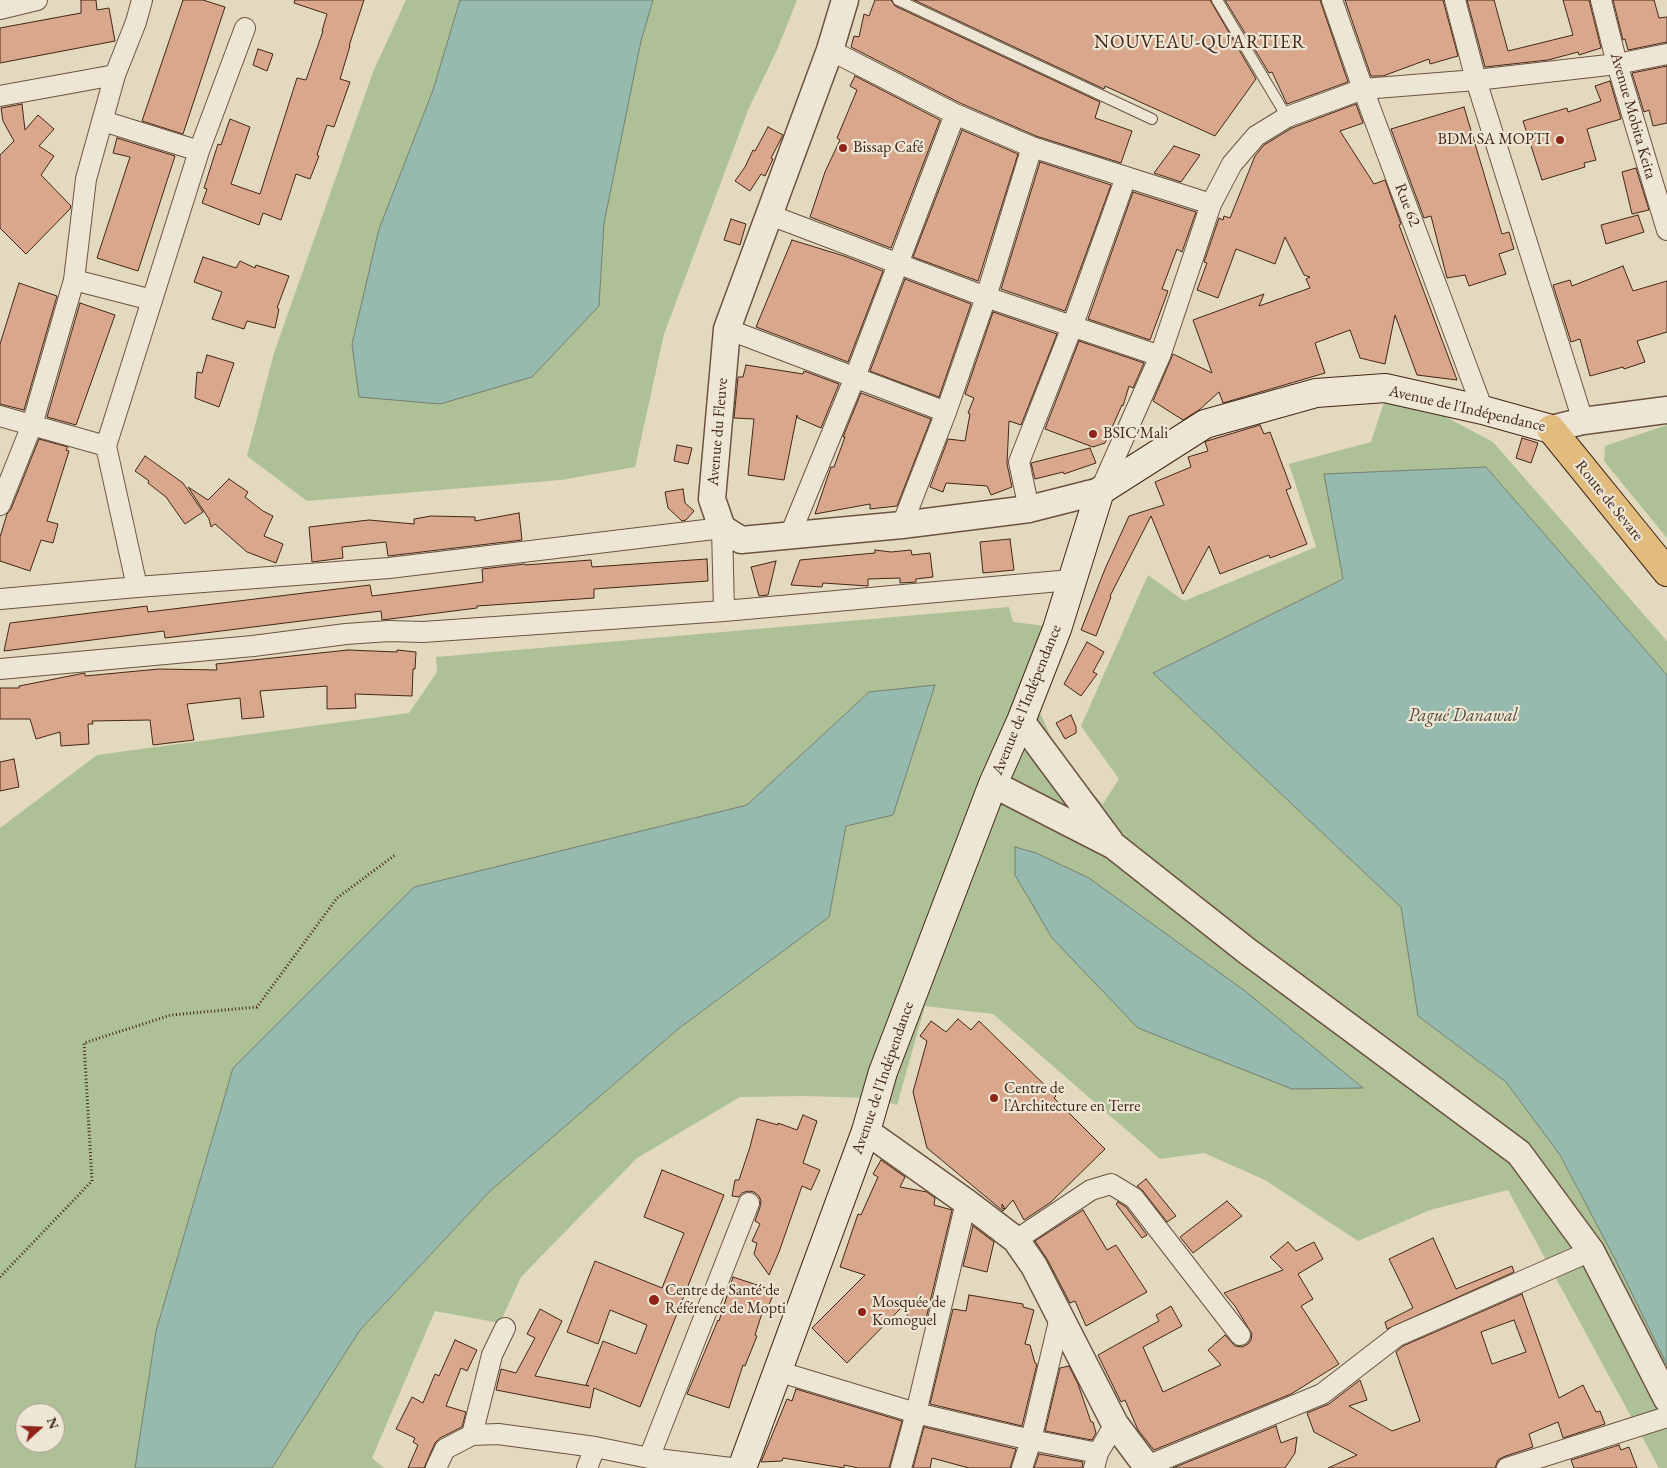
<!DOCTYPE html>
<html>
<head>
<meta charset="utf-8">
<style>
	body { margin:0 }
	#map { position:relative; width:1667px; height:1468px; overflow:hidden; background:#e3d9be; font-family:"EB Garamond",serif }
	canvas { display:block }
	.north { position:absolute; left:15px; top:1403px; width:50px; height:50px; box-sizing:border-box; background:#ede6d5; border:1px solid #a99989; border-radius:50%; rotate:70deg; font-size:14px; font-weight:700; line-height:20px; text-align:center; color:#442616 }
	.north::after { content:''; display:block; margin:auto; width:18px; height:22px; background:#8f2418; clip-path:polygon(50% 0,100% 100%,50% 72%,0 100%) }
</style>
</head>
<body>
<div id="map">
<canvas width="1667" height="1468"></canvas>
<div class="north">N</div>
</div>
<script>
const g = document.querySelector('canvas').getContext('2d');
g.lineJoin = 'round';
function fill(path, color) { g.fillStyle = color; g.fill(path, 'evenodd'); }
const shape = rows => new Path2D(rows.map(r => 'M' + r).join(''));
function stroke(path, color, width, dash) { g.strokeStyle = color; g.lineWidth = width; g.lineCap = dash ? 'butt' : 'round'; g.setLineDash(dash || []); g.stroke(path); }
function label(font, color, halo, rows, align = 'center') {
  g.font = font + ' "EB Garamond",serif'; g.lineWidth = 4.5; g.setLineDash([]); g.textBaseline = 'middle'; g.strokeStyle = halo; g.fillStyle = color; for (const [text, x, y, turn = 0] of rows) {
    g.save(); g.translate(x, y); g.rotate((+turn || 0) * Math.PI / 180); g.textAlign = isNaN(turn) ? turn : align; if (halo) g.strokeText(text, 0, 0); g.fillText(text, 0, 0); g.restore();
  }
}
const green = shape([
	[406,0,460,0,433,90,379,229,352,344,599,306,604,223,641,41,653,0,797,0,777,50,748,110,664,334,635,467,561,480,307,501,247,456,274,353,373,72],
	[1389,387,1493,442,1667,641,1667,675,1486,467,1325,474,1343,579,1153,673,1401,907,1418,1016,1506,1082,1560,1155,1615,1259,1667,1365,1667,1468,1659,1468,1508,1190,1430,1210,1358,1241,1265,1180,1204,1153,1160,1159,993,1014,925,1006,897,1105,873,1098,805,1096,740,1097,637,1158,521,1277,500,1323,435,1311,372,1458,384,1468,272,1468,360,1330,490,1191,678,1029,829,917,846,826,893,814,935,685,869,692,747,805,414,887,233,1068,156,1331,135,1468,0,1468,0,828,97,755,409,713,437,672,436,657,1009,607,1013,622,1054,627,1030,690,1063,764,1103,804,1119,779,1081,726,1148,575,1184,601,1316,547,1289,464,1371,442],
	[25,1413,55,1413,55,1443,25,1443],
	[1667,425,1667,538,1604,461,1605,446]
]);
const water = shape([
	[460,0,653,0,641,41,604,223,599,306,532,377,440,404,359,397,352,344,379,229,433,90,460,0],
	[1486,467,1667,675,1667,1365,1615,1259,1560,1155,1506,1082,1418,1016,1401,907,1153,673,1343,579,1324,474,1486,467],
	[935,685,893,815,846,826,829,917,678,1029,490,1191,360,1330,272,1468,135,1468,156,1331,233,1068,414,887,747,805,869,692,935,685],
	[1015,847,1036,853,1089,878,1245,991,1363,1088,1292,1089,1138,1028,1052,938,1015,875,1015,847]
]);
const building = shape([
	[81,0,96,0,97,10,109,8,115,41,0,63,0,28,81,13,81,0],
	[183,0,203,0,225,7,183,134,142,121,183,0],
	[295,0,364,0,349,46,350,46,340,79,350,82,334,127,327,125,317,155,319,156,310,179,296,174,281,220,263,213,259,225,202,203,207,189,204,188,218,144,221,145,230,119,250,127,231,184,260,194,297,78,306,80,323,31,322,31,327,14,294,3,295,0],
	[875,0,891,0,895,6,1100,102,1095,118,1132,131,1121,163,1036,136,960,103,851,47,854,36,859,37,864,14,869,16,875,0],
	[914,0,1210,0,1256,79,1215,136,1105,86,1104,89,914,0],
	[1225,0,1320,0,1348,82,1287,104,1272,72,1269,73,1225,0],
	[1345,0,1443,0,1458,56,1430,64,1429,59,1383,76,1371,76,1345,0],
	[1467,0,1494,0,1508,51,1573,35,1563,0,1589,0,1601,48,1579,55,1578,52,1548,60,1485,67,1467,0],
	[1613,0,1654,0,1659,18,1667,17,1667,42,1628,50,1625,39,1623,40,1613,0],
	[258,49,273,54,267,71,253,65,258,49],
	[1667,66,1667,123,1653,126,1649,110,1644,112,1632,73,1667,66],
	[855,76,940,120,891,248,810,217,825,172,840,140,837,138,857,90,850,86,855,76],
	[1610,81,1621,119,1587,129,1596,160,1584,163,1585,167,1542,180,1523,121,1567,108,1568,112,1601,101,1595,86,1610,81],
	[22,104,25,130,38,115,54,129,39,146,54,156,41,175,71,206,70,209,26,254,0,228,0,155,14,141,3,121,1,108,22,104],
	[1356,104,1363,123,1340,131,1374,184,1385,180,1401,224,1399,225,1457,380,1417,375,1395,315,1385,364,1360,358,1350,330,1315,343,1325,373,1223,403,1219,392,1199,410,1183,420,1153,401,1173,354,1212,373,1193,320,1264,294,1259,306,1310,288,1306,279,1310,277,1304,275,1285,237,1275,264,1236,249,1218,298,1197,290,1207,263,1204,262,1219,218,1223,220,1224,216,1230,218,1255,156,1264,145,1292,128,1356,104],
	[1464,107,1502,234,1509,232,1514,249,1499,254,1506,274,1469,286,1465,275,1447,278,1431,216,1424,218,1391,129,1464,107],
	[768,127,783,135,771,158,773,159,765,176,761,174,750,191,735,181,745,167,753,150,755,151,768,127],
	[962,130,1018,154,978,281,913,257,962,130],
	[117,138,175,156,138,271,97,258,130,157,113,153,117,138],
	[1174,146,1200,155,1181,182,1154,173,1174,146],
	[1040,162,1111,185,1065,311,1001,289,1040,162],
	[1636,168,1649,210,1632,214,1622,172,1636,168],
	[1133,192,1196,212,1182,252,1177,249,1162,289,1168,291,1150,340,1088,319,1133,192],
	[1638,215,1644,232,1606,244,1601,225,1638,215],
	[731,219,746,224,740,245,724,240,731,219],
	[792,240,844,256,883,271,848,362,756,327,792,240],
	[203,257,236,268,240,261,255,268,256,265,289,276,277,308,279,309,275,328,247,321,244,329,212,319,222,292,194,282,203,257],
	[1623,266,1633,291,1667,281,1667,332,1637,341,1645,362,1624,369,1623,367,1590,376,1580,339,1571,342,1553,285,1570,280,1572,286,1623,266],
	[905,279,971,304,939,397,870,371,905,279],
	[19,283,57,296,24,410,0,404,0,344,19,283],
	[80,303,115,315,76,425,47,417,80,303],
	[993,312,1057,334,1021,425,1009,421,1007,464,1012,487,991,495,987,486,946,483,943,492,930,487,948,439,965,441,970,414,968,413,974,398,965,394,993,312],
	[1079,341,1144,363,1133,388,1129,386,1123,406,1122,405,1105,443,1093,447,1045,429,1079,341],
	[207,355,234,363,219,407,195,398,197,372,202,373,207,355],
	[746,365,803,374,804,371,839,384,821,428,798,418,797,415,784,480,748,475,754,419,734,418,738,377,743,377,746,365],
	[861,393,931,419,897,506,870,509,870,504,815,514,831,467,834,467,845,437,843,437,861,393],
	[1260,425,1264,434,1270,432,1291,488,1286,490,1307,544,1270,558,1269,555,1220,574,1209,546,1183,594,1151,516,1110,596,1111,597,1096,636,1081,630,1105,569,1129,516,1164,505,1155,482,1191,467,1188,457,1208,451,1205,442,1207,441,1260,425],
	[1522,438,1538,443,1531,463,1516,458,1522,438],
	[39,439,68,447,66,450,69,451,47,521,58,524,53,543,41,540,30,571,0,561,0,537,7,514,11,509,39,439],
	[677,445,692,448,688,464,674,461,677,445],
	[1090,448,1096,463,1064,474,1063,472,1035,479,1031,463,1090,448],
	[145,456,183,483,203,512,185,524,166,497,148,483,149,481,135,471,145,456],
	[229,479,248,492,245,497,263,511,273,516,264,536,283,544,276,563,247,552,215,524,211,527,209,519,188,487,208,500,229,479],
	[683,489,685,503,694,511,686,520,682,521,668,508,665,492,683,489],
	[519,513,522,540,388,556,386,542,342,547,343,558,312,562,309,527,369,520,414,524,414,519,431,516,475,517,475,521,519,513],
	[1010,539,1014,570,983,573,980,542,1010,539],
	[875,550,891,552,911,550,912,555,930,553,933,577,916,579,916,582,900,583,900,578,868,579,868,586,823,583,822,587,791,585,800,560,875,553,875,550],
	[707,559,708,581,594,589,594,598,477,606,477,608,382,620,381,611,165,638,164,631,4,651,10,623,147,606,148,612,370,585,372,596,483,582,482,569,525,564,525,565,591,560,592,567,707,559],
	[776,561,768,595,759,596,751,567,776,561],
	[1087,642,1104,652,1093,672,1097,674,1081,696,1064,684,1087,642],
	[348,650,397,652,397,650,416,652,415,669,413,669,412,696,355,694,356,708,327,709,327,686,260,691,264,717,242,719,240,698,187,704,194,740,153,745,150,720,92,721,93,724,88,724,89,744,61,746,60,732,36,739,30,719,0,719,0,688,19,688,19,686,85,673,85,676,159,669,217,670,216,664,348,650],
	[1071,715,1076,727,1076,733,1065,739,1056,723,1071,715],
	[14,759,19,787,0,791,0,762,14,759],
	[958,1019,971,1030,979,1021,1056,1096,1054,1098,1105,1149,1051,1202,1024,1220,1013,1200,1005,1209,1002,1204,1002,1208,1005,1209,1003,1211,927,1148,913,1092,927,1041,920,1036,931,1021,946,1032,958,1019],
	[803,1115,817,1121,803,1163,820,1170,811,1190,802,1186,779,1252,769,1275,754,1254,757,1243,752,1241,760,1224,755,1221,760,1207,761,1201,759,1196,754,1192,748,1191,742,1193,739,1197,732,1196,735,1180,739,1180,750,1147,757,1119,778,1125,778,1123,797,1130,803,1115],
	[881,1160,905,1177,900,1187,927,1192,935,1198,934,1205,952,1210,926,1319,922,1317,913,1324,902,1307,847,1363,812,1328,865,1275,840,1267,858,1214,861,1215,878,1177,873,1174,881,1160],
	[662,1170,724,1195,640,1407,594,1388,590,1408,496,1390,501,1369,516,1373,535,1338,527,1334,540,1309,562,1321,535,1376,589,1386,586,1385,603,1341,636,1354,647,1325,610,1310,598,1344,567,1332,595,1261,662,1288,684,1233,644,1217,662,1170],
	[1146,1179,1176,1216,1167,1222,1143,1191,1137,1186,1146,1179],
	[1227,1201,1242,1216,1193,1253,1180,1237,1227,1201],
	[1118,1202,1126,1207,1147,1235,1142,1238,1116,1204,1118,1202],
	[1083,1210,1107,1250,1116,1245,1147,1292,1086,1326,1075,1301,1070,1303,1047,1259,1035,1241,1083,1210],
	[973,1226,994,1242,987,1272,963,1266,973,1226],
	[1433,1238,1456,1289,1512,1266,1514,1272,1387,1329,1385,1322,1413,1308,1389,1259,1433,1238],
	[1288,1242,1296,1251,1314,1242,1323,1259,1298,1274,1313,1299,1301,1306,1339,1364,1291,1394,1154,1450,1138,1430,1125,1400,1121,1402,1098,1355,1159,1321,1156,1315,1171,1306,1182,1326,1143,1347,1163,1392,1221,1365,1208,1350,1225,1335,1235,1346,1242,1347,1248,1344,1251,1340,1252,1334,1235,1306,1224,1293,1283,1270,1270,1257,1288,1242],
	[733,1277,772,1290,772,1297,768,1308,764,1307,755,1335,757,1336,745,1366,743,1365,729,1408,687,1394,718,1320,719,1321,733,1277],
	[1522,1294,1559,1398,1583,1385,1596,1412,1600,1411,1605,1424,1563,1438,1558,1422,1529,1434,1533,1447,1503,1457,1498,1460,1495,1468,1328,1468,1357,1455,1314,1432,1307,1413,1329,1404,1360,1380,1367,1400,1349,1406,1392,1431,1420,1421,1396,1352,1403,1346,1522,1294],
	[1514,1320,1526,1352,1492,1364,1481,1332,1514,1320],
	[969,1295,1023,1304,1023,1307,1034,1310,1025,1344,1030,1345,1035,1363,1037,1364,1022,1426,930,1404,953,1309,966,1311,969,1295],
	[455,1340,477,1350,467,1371,461,1368,446,1406,466,1412,462,1427,440,1438,435,1443,424,1468,408,1468,418,1445,413,1442,415,1438,396,1429,412,1397,423,1403,435,1374,439,1376,455,1340],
	[1069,1366,1078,1384,1091,1422,1093,1422,1096,1433,1092,1440,1045,1431,1060,1368,1069,1366],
	[796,1389,902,1421,889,1468,858,1468,844,1465,844,1468,783,1458,782,1461,761,1462,787,1399,792,1401,796,1389],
	[1276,1426,1281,1443,1297,1437,1295,1453,1285,1468,1173,1468,1276,1426],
	[924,1427,1016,1449,1010,1468,969,1468,932,1458,930,1468,913,1468,924,1427],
	[1619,1445,1621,1450,1629,1447,1637,1468,1574,1468,1571,1460,1619,1445],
	[1039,1454,1083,1462,1082,1468,1034,1468,1039,1454]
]);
const path = shape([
	[0,1277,92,1181,84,1043,171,1015,257,1007,337,898,395,855]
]);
const service = shape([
	[898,0,1152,119],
	[1217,0,1287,117]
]);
const minor = shape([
	[1332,0,1363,89,1483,410],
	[1455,0,1476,80,1583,421],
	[1601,0,1617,64,1667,230],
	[0,9,37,0],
	[830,50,955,114,1032,147,1211,204],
	[0,96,115,75],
	[103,121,199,151],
	[770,215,986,297,1160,356],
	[74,280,152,300],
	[727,329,946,412],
	[0,416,106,446],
	[1100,491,1160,356,1211,204,1232,164,1256,136,1287,117,1363,89,1476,80,1617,64,1667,54],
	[0,505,32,425,74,280,86,179,115,75,136,22,142,0],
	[1029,509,1019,462,1072,327,1126,177],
	[902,525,946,412,986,297,1032,147],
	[790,535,855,377,955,114],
	[137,587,106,446,199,151,245,28],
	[0,599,137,587,389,568,722,528,724,611],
	[0,669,253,646,346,634,389,631,423,632,724,611,1071,580],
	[1016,1240,1091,1190,1111,1184,1134,1198,1240,1335],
	[777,1371,916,1413,1031,1440,1098,1453],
	[472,1435,498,1434,595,1447,649,1458,731,1468],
	[649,1458,749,1203],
	[1147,1466,1322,1394,1397,1336,1591,1251],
	[436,1468,445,1449,472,1435,492,1355,505,1328],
	[587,1468,595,1447],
	[901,1468,916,1413,966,1202],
	[1022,1468,1031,1440,1060,1317],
	[1094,1468,1098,1453,1115,1424],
	[1507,1468,1667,1417]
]);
const tertiary = shape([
	[845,0,830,50,727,329,712,499,722,528,741,540,902,525,1029,509,1100,491],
	[1551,429,1583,421,1667,410],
	[1021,721,1110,841],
	[993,784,1114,846,1247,951,1519,1153,1591,1251,1667,1399],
	[866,1131,966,1202,1016,1240,1034,1266,1115,1424,1148,1468]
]);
const secondary = shape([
	[742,1468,866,1131,883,1072,993,784,1021,721,1057,629,1100,491,1205,424,1316,393,1385,388,1483,410,1551,429]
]);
const primary = shape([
	[1551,429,1667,572]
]);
const markers = [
	[1560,140,5,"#8f2418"],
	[843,148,5,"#8f2418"],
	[1093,434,5,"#8f2418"],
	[994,1098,5,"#8f2418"],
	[654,1300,6,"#8f2418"],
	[862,1312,5,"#8f2418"]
];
const streetNames = [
	["Avenue Mobita Keita",1633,116,74],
	["Rue 62",1407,205,69],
	["Avenue de l'Indépendance",1467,409,13],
	["Avenue du Fleuve",718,432,-85],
	["Route de Sevare",1609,501,51],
	["Avenue de l'Indépendance",1027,700,-68],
	["Avenue de l'Indépendance",883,1078,-71]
];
const poiNames = [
	["BDM SA MOPTI",1550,140,"right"],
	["Bissap Café",853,148],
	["BSIC Mali",1103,434],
	["Centre de",1004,1089],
	["l’Architecture en Terre",1004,1107],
	["Centre de Santé de",665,1291],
	["Référence de Mopti",665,1309],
	["Mosquée de",872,1303],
	["Komoguel",872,1321]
];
const waterNames = [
	["Pagué Danawal",1463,716]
];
const quarterNames = [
	["NOUVEAU-QUARTIER",1200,43]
];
fill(green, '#aec096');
fill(water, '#96baad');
stroke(water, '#757f71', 1);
fill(building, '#d9a78c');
stroke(building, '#442616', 1);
stroke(service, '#6c5340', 12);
stroke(minor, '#6c5340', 22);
stroke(tertiary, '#6c5340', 29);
stroke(secondary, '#442616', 30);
stroke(primary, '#442616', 30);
stroke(path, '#442616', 3, [1, 2.5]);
stroke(service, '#ede6d5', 10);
stroke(minor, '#ede6d5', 20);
stroke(tertiary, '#ede6d5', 26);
stroke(secondary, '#ede6d5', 28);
stroke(primary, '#e2bc7f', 28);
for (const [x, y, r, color] of markers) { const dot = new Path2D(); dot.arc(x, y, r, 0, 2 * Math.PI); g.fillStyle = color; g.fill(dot); stroke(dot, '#ede6d5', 2); }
label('16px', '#442616', '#ede6d5', streetNames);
label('16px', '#442616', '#ede6d5', poiNames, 'left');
label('italic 18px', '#584b3c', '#ede6d5', waterNames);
g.letterSpacing = '1px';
label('19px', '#442616', '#ede6d5', quarterNames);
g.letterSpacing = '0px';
</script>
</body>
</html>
